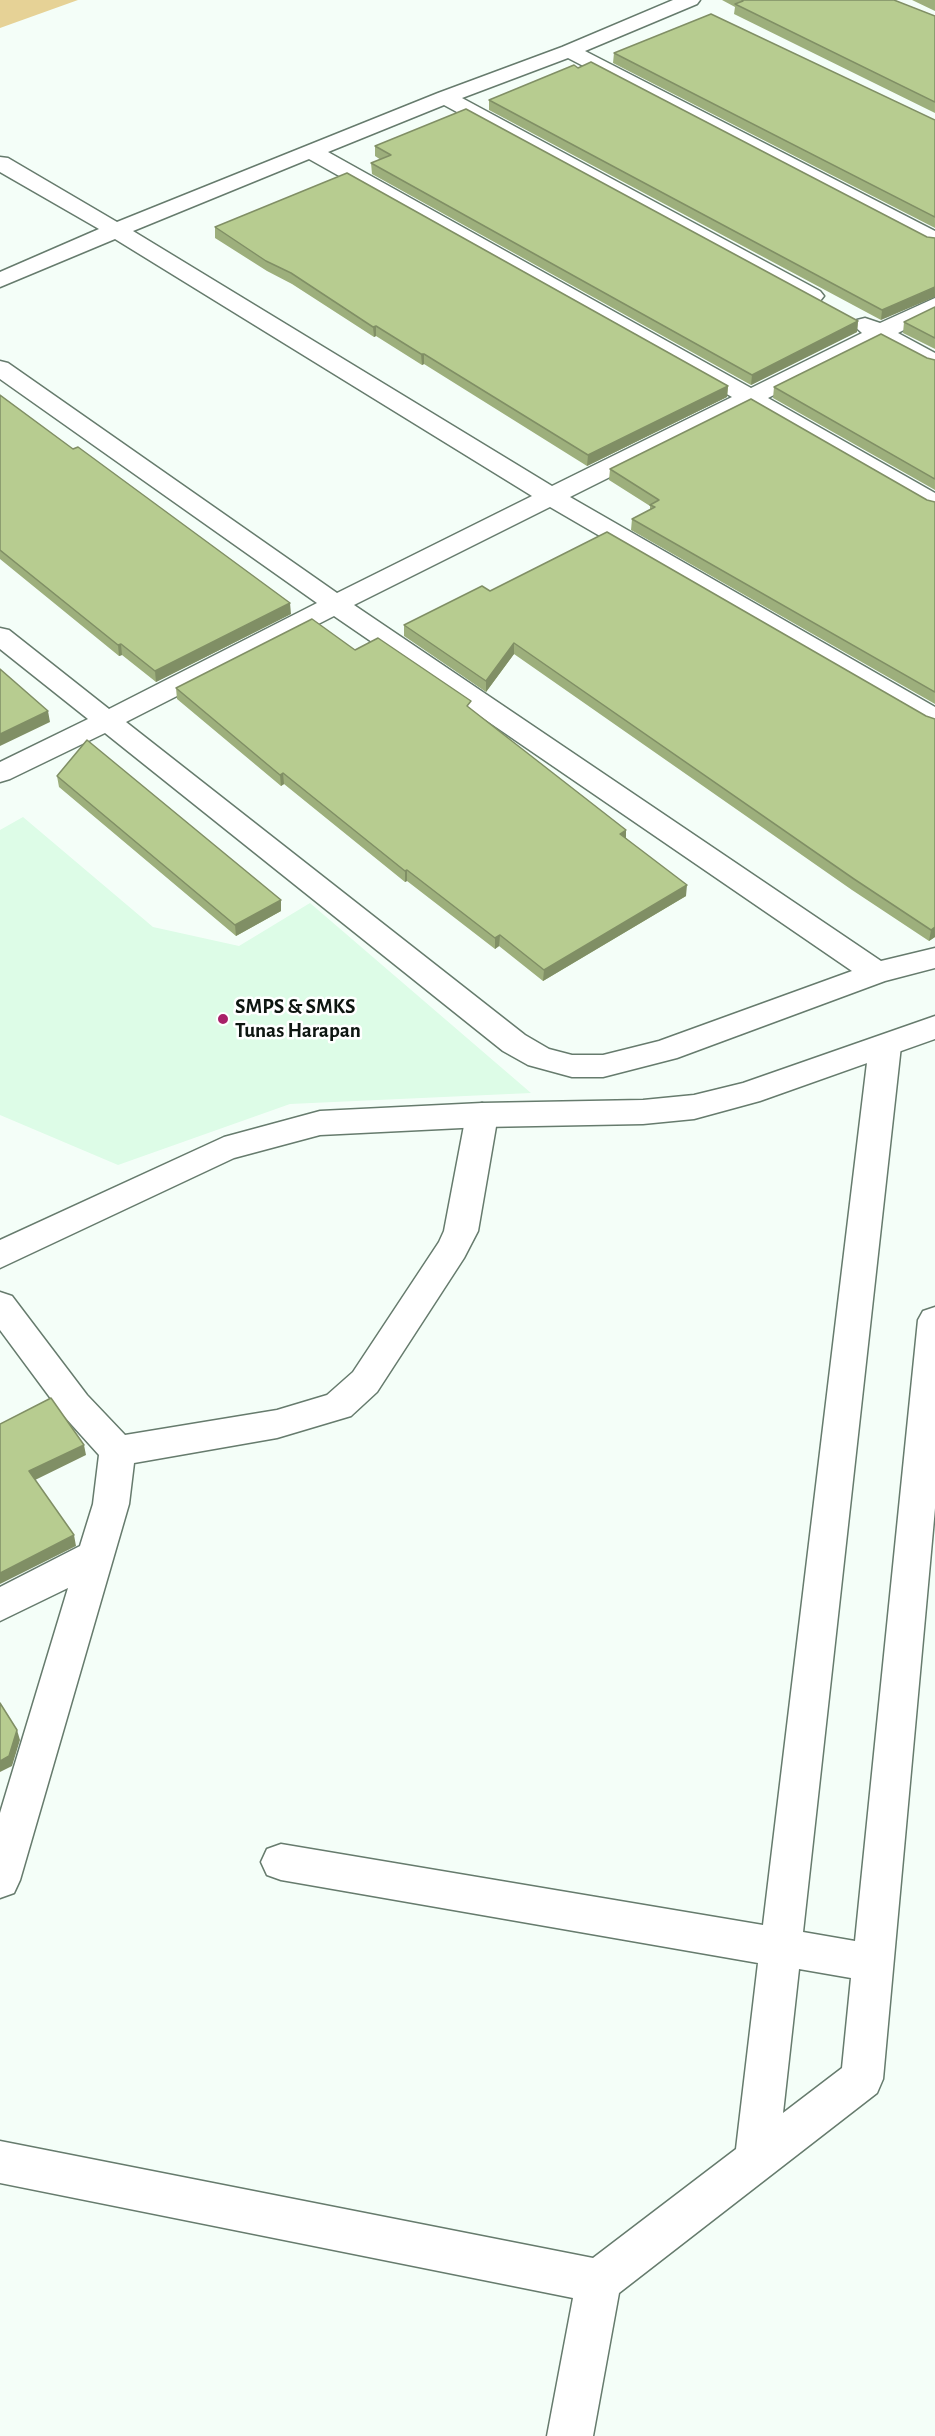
<!DOCTYPE html>
<html>
<head>
<meta charset="utf-8">
<style>
	body { margin:0 }
	canvas { display:block; background:#f4fef8 }
</style>
</head>
<body>
<canvas width="935" height="2436"></canvas>
<script>
const g = document.querySelector('canvas').getContext('2d');
g.lineJoin = 'round';
function fill(path, color) { g.fillStyle = color; g.fill(path, 'evenodd'); }
const shape = rows => new Path2D(rows.map(r => 'M' + r).join(''));
function stroke(path, color, width, dash) { g.strokeStyle = color; g.lineWidth = width; g.lineCap = dash ? 'butt' : 'round'; g.setLineDash(dash || []); g.stroke(path); }
function label(font, color, halo, rows, align = 'center') {
  g.font = font + ' "Alegreya Sans",sans-serif'; g.lineWidth = 5; g.setLineDash([]); g.textBaseline = 'middle'; g.strokeStyle = halo; g.fillStyle = color; for (const [text, x, y, turn = 0] of rows) {
    g.save(); g.translate(x, y); g.rotate((+turn || 0) * Math.PI / 180); g.textAlign = isNaN(turn) ? turn : align; if (halo) g.strokeText(text, 0, 0); g.fillText(text, 0, 0); g.restore();
  }
}
const built = shape([
	[23,817,153,927,239,946,310,903,531,1093,290,1104,118,1165,0,1115,0,830]
]);
const green = shape([
	[0,0,78,0,0,28]
]);
const street = shape([
	[673,0,700,0,697,4,585,51,935,231,935,247,927,245,568,58,462,98,820,291,824,296,820,301,812,303,804,301,444,105,328,152,751,388,862,333,853,325,857,320,865,318,880,323,935,298,935,314,898,333,935,353,935,369,927,367,879,342,768,398,935,493,935,512,926,509,750,407,570,497,935,707,935,728,925,725,550,507,354,605,881,961,935,948,935,968,885,981,677,1058,603,1077,572,1077,528,1065,503,1051,105,733,10,779,0,782,0,762,88,719,0,649,0,628,9,630,109,709,317,603,0,379,0,361,8,363,337,593,532,496,115,239,0,287,0,272,99,229,0,172,0,157,8,158,117,222,438,93,562,47,673,0],
	[309,159,732,397,552,486,133,231,309,159],
	[334,616,852,971,659,1041,603,1055,572,1055,549,1049,525,1035,126,722,334,616],
	[885,1035,896,1038,901,1046,803,1932,855,1941,918,1320,923,1311,935,1307,935,1508,883,2079,877,2093,619,2293,593,2436,547,2436,573,2298,0,2183,0,2141,593,2258,736,2149,758,1963,281,1880,267,1875,261,1862,267,1849,281,1844,763,1925,869,1046,874,1038,885,1035],
	[799,1969,851,1978,842,2068,783,2113,799,1969],
	[482,1103,493,1107,498,1115,478,1231,464,1258,377,1392,351,1416,277,1438,134,1463,129,1504,20,1880,14,1893,0,1898,0,1813,68,1588,0,1621,0,1587,80,1546,93,1504,99,1455,63,1415,0,1330,0,1292,12,1296,87,1395,125,1435,277,1410,327,1395,353,1372,439,1242,444,1231,466,1115,471,1107,482,1103]
]);
const secondary = shape([
	[935,1016,935,1039,760,1101,694,1119,643,1124,482,1127,320,1135,234,1158,0,1268,0,1240,224,1137,320,1111,482,1103,643,1100,694,1095,743,1083,935,1016]
]);
const wall = shape([
	[722,0,894,0,935,16,935,113,734,14,735,7],
	[912,0,935,0,935,11],
	[614,53,935,120,935,228,613,63],
	[489,100,927,237,881,320,489,110],
	[375,146,858,321,857,332,751,385,372,174,371,163,381,160,375,156],
	[215,227,728,386,727,397,587,466,424,364,422,365,376,336,374,337,292,284,267,271,215,238],
	[935,307,935,349,903,333,904,322],
	[927,358,935,360,935,490,773,398,774,387],
	[0,395,291,614,156,682,122,655,119,656,0,559],
	[610,469,927,500,935,502,935,704,631,530,632,519,650,510,650,506,609,480],
	[490,591,926,716,935,937,929,941,852,890,514,654,486,692,404,636,404,625],
	[355,650,471,709,626,838,686,896,543,981,499,946,495,949,407,881,405,882,284,784,281,786,177,699,176,688],
	[57,776,281,900,281,911,236,936,59,787]
]);
const shadedWall = shape([
	[935,287,935,297,881,320,882,310],
	[858,321,857,332,751,385,752,375],
	[376,326,376,336,374,337,373,327],
	[421,354,424,354,424,364,422,365],
	[728,386,727,397,587,466,588,455],
	[290,603,291,614,156,682,155,671],
	[514,643,514,654,486,692,486,681],
	[121,644,122,655,119,656,118,645],
	[48,711,50,722,0,746,0,734],
	[283,773,284,784,281,786,280,775],
	[626,830,626,841,620,834],
	[407,870,407,881,405,882,405,871],
	[687,885,686,896,543,981,544,970],
	[281,900,281,911,236,936,235,925],
	[935,927,935,937,929,941,931,930],
	[500,935,499,946,495,949,495,938],
	[84,1445,86,1455,31,1482,29,1471],
	[74,1535,76,1546,0,1584,0,1573],
	[17,1730,20,1740,12,1766,0,1772,0,1761]
]);
const building = shape([
	[742,0,894,0,935,16,935,102,735,4,743,1,742,0],
	[711,14,935,120,935,217,614,53,711,14],
	[591,62,927,237,935,238,935,287,882,310,489,100,574,65,578,68,591,62],
	[466,109,858,321,752,375,371,163,391,155,375,146,466,109],
	[347,173,728,386,588,455,424,354,421,354,376,326,373,327,291,273,266,261,215,227,347,173],
	[935,307,935,338,904,322,935,307],
	[881,334,927,358,935,360,935,479,774,387,881,334],
	[0,395,73,449,78,447,290,603,155,671,121,644,118,645,0,550,0,395],
	[751,399,927,500,935,502,935,692,632,519,655,507,650,505,659,500,610,469,751,399],
	[607,532,926,716,935,719,935,927,931,930,854,879,514,643,486,681,404,625,482,586,490,591,607,532],
	[312,619,355,650,378,638,471,701,467,706,626,830,620,834,687,885,544,970,500,935,495,938,407,870,405,871,283,773,280,775,176,688,312,619],
	[0,669,48,711,0,734,0,669],
	[87,740,281,900,235,925,57,776,87,740],
	[51,1398,84,1445,29,1471,74,1535,0,1573,0,1424,51,1398],
	[0,1703,17,1730,9,1756,0,1761,0,1703]
]);
const markers = [
	[223,1019,6,"#a82068"]
];
const poiNames = [
	["SMPS & SMKS",235,1007],
	["Tunas Harapan",235,1031]
];
fill(built, '#ddfce7');
fill(green, '#e6d296');
stroke(street, '#667b6d', 3);
stroke(secondary, '#667b6d', 3);
fill(street, '#fff');
fill(secondary, '#fff');
fill(wall, '#9daf7c');
fill(shadedWall, '#808f65');
fill(building, '#b7cc90');
stroke(building, '#808f65', 1.5);
for (const [x, y, r, color] of markers) { const dot = new Path2D(); dot.arc(x, y, r, 0, 2 * Math.PI); g.fillStyle = color; g.fill(dot); stroke(dot, '#fff', 2); }
label('bold 21px', '#0e1611', '#fff', poiNames, 'left');
</script>
</body>
</html>
